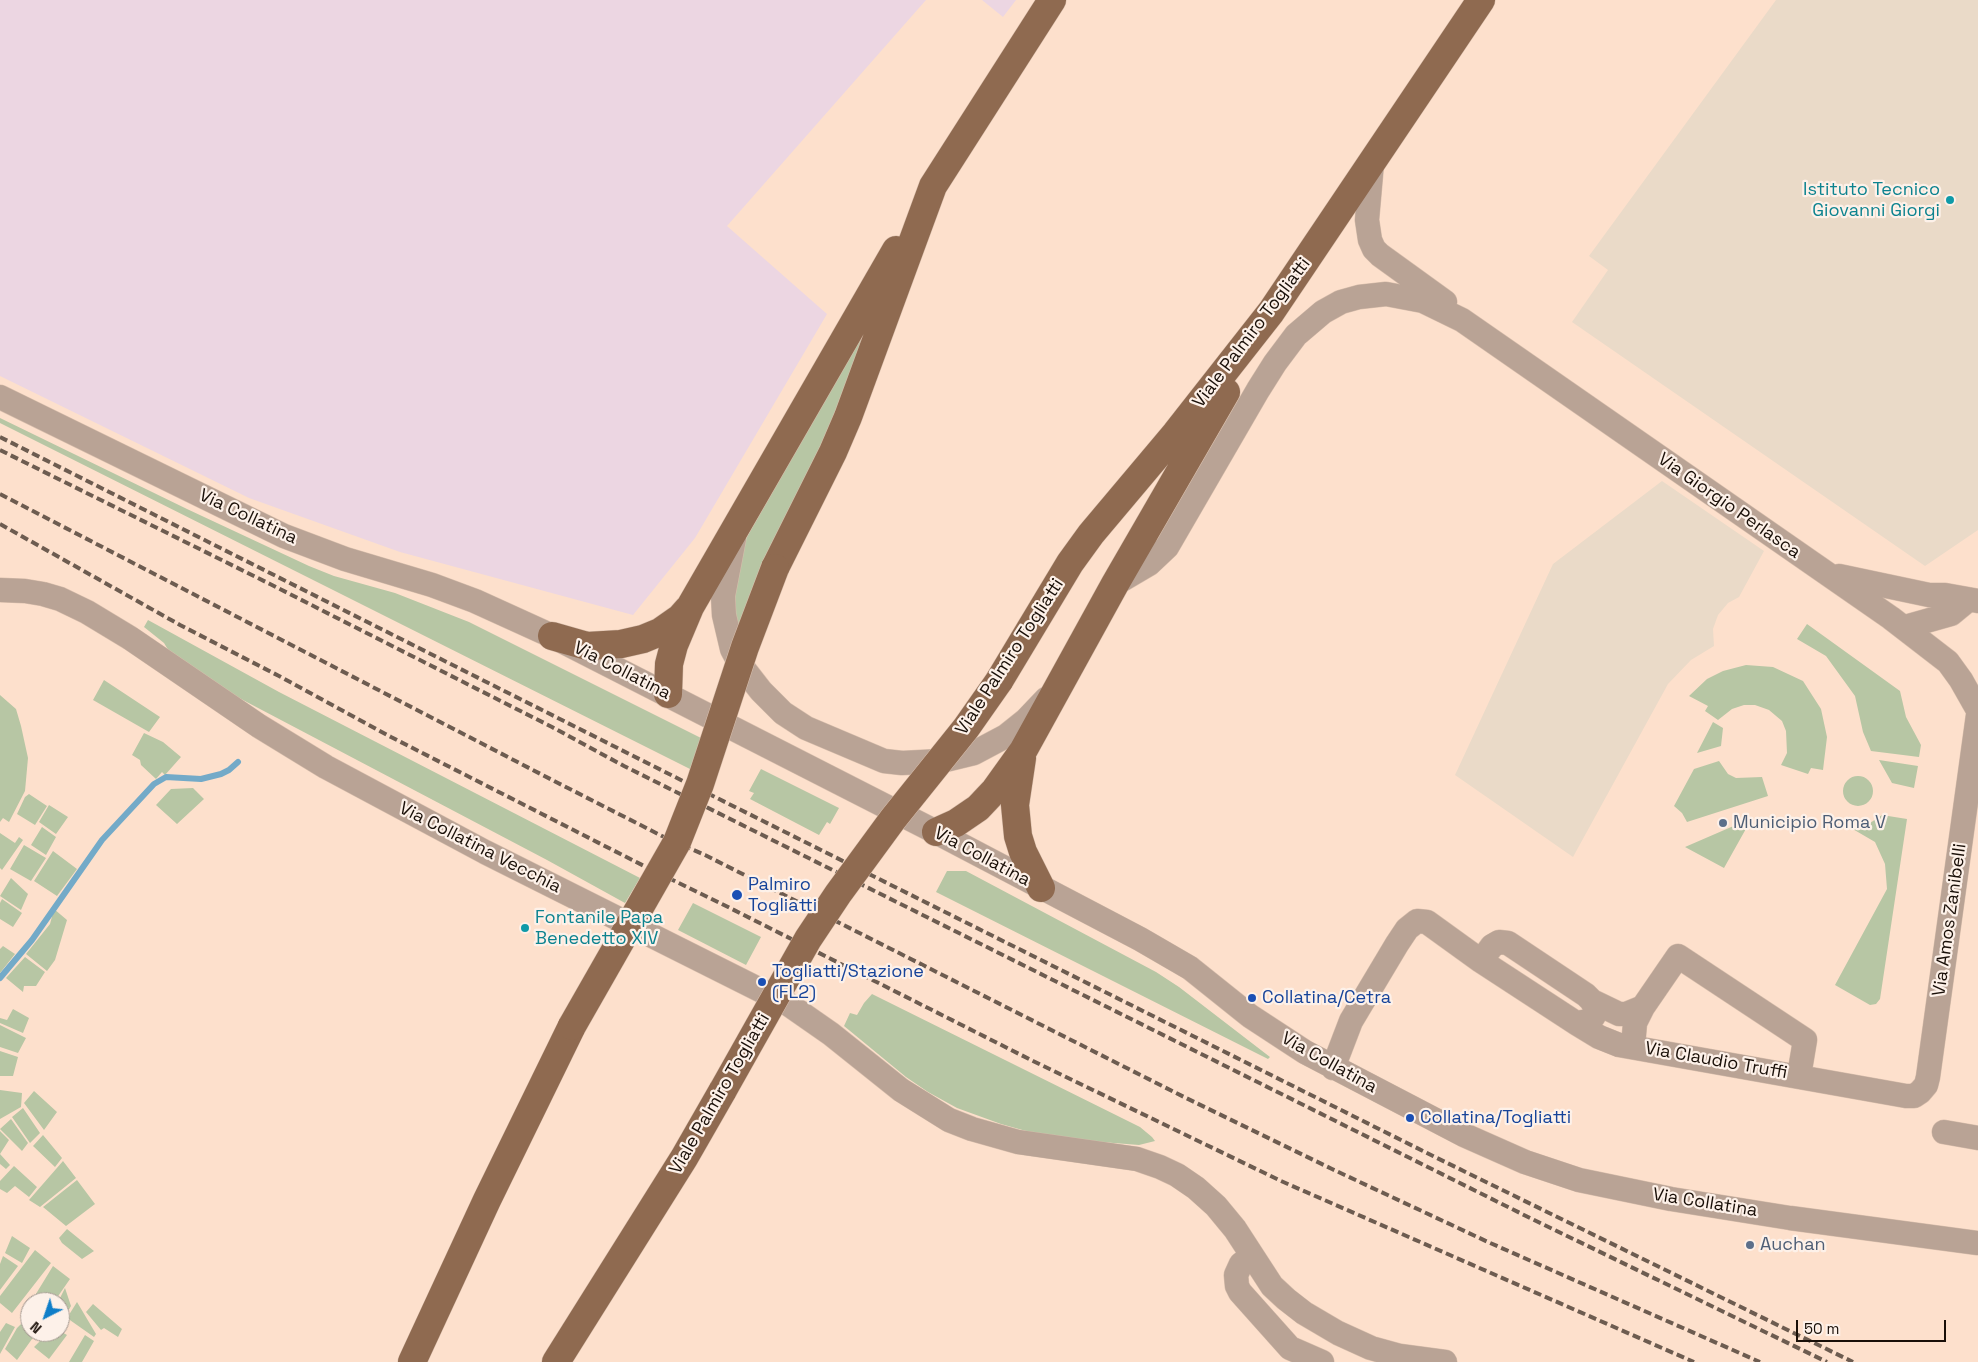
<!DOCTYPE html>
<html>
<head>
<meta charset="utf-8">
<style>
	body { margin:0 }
	#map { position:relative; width:1978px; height:1362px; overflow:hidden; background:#fde0cc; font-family:"Space Grotesk",sans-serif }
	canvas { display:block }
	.north { position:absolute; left:20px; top:1292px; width:50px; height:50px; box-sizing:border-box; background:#fdf1e9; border:1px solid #a2978f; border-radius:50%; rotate:221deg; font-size:14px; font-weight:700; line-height:20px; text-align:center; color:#190f08 }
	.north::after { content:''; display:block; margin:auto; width:18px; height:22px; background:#0f7ec8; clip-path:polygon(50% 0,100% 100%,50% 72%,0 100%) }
	.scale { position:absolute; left:1796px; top:1320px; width:150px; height:22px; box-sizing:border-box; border:2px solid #190f08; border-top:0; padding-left:6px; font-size:15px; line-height:18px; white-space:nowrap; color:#190f08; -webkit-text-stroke:4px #fdf1e9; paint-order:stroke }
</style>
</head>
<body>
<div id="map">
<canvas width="1978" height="1362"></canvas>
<div class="north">N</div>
<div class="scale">50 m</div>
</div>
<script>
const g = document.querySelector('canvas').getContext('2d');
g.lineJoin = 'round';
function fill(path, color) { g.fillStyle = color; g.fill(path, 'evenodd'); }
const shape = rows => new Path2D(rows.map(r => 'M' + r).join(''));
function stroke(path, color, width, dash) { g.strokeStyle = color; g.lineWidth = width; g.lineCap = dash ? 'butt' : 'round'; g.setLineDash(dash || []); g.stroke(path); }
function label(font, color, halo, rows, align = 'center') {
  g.font = font + ' "Space Grotesk",sans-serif'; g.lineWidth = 4.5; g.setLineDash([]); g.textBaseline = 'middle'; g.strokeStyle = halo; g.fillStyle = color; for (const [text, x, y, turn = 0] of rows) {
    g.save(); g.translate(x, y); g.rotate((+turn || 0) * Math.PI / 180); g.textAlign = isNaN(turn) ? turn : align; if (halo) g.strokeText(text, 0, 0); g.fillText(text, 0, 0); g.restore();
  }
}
const industrial = shape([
	[0,0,926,0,727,226,827,314,695,538,633,615,400,552,249,498,0,376],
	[982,0,1016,0,1003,17]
]);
const education = shape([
	[1776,0,1978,0,1978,530,1925,566,1572,322,1608,270,1589,256],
	[1662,481,1764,551,1739,597,1728,603,1718,615,1713,629,1714,646,1691,660,1668,684,1573,857,1455,775,1553,564]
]);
const green = shape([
	[867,325,838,416,735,635,732,585,744,542],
	[0,418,187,509,309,566,334,576,395,593,469,622,701,738,690,769,0,423],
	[148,620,279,692,640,878,625,903,547,860,222,689,170,653,164,643,144,627],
	[1807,624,1900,691,1906,717,1921,745,1919,757,1871,751,1863,732,1855,696,1826,656,1797,639],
	[1746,665,1773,667,1803,681,1821,709,1827,737,1823,770,1811,768,1808,774,1781,765,1787,753,1786,731,1782,721,1769,710,1755,705,1744,705,1732,709,1718,720,1705,711,1708,706,1689,696,1707,679,1723,671],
	[104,680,160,717,149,732,93,700],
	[0,695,16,709,21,726,28,758,25,791,9,822,3,818,0,822],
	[1713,722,1723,728,1721,746,1697,753],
	[144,733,163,742,181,757,165,775,162,772,156,779,141,765,140,760,132,755],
	[1879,760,1918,766,1914,788,1892,783],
	[1719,761,1728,774,1736,778,1762,777,1768,796,1687,822,1682,813,1674,806,1694,769],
	[761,769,839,808,830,824,827,822,819,835,750,799,754,793,749,791],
	'1843 791a15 15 0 1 1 30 0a15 15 0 1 1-30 0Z',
	[193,788,204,799,177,824,156,805,171,789],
	[29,794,47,806,35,825,17,814,25,797],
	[49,805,68,817,56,834,39,822],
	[1882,815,1907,819,1880,999,1876,1004,1870,1005,1835,985,1887,889,1885,864,1875,842,1851,828,1870,823],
	[1752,818,1724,868,1685,847],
	[42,827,56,837,46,855,31,845],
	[0,833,15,843,19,837,23,840,2,870,0,868],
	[24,845,46,858,31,881,10,869],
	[53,851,77,869,57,896,34,881],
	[947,871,966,871,1156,972,1179,987,1270,1057,1268,1059,936,892],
	[11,878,28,894,21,910,0,896],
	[2,899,22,913,13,927,0,919,0,903],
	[693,903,761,937,746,965,678,930],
	[54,909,67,920,55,960,47,971,26,954,50,924],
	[3,946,15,954,0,973,0,949],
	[25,957,45,972,36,986,24,986,23,992,6,978],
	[872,994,1140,1127,1152,1137,1155,1141,1139,1145,1051,1138,1001,1124,957,1108,928,1092,906,1077,844,1026,850,1013,857,1015,864,1003],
	[13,1009,29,1018,23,1033,0,1023,0,1018,7,1020],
	[0,1025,26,1038,18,1053,0,1047],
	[0,1051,18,1057,13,1076,0,1076],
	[0,1090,22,1093,21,1107,0,1119],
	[34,1091,57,1112,44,1130,24,1103],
	[23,1108,40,1133,30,1143,12,1117],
	[11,1119,28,1143,22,1151,0,1129],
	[0,1131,9,1140,0,1154,10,1165,6,1169,0,1164],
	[43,1135,62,1158,55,1167,33,1146],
	[63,1161,76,1178,40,1207,29,1200],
	[14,1166,37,1187,29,1197,15,1186,7,1193,0,1189,0,1181],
	[77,1180,95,1204,66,1226,43,1207],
	[67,1229,94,1251,82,1259,62,1243,59,1238],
	[12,1236,30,1248,22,1263,5,1253],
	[35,1250,51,1263,12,1313,0,1303,0,1296],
	[3,1256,18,1266,0,1290,0,1264],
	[53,1266,70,1279,54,1302,31,1302],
	[65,1288,71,1306,60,1325,60,1302,58,1302],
	[77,1302,96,1334,94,1337,67,1318],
	[93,1304,122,1329,118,1337,104,1328,101,1330,86,1312],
	[24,1321,30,1322,30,1332,37,1332,17,1360,5,1349,17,1328],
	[6,1323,15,1327,0,1354,0,1332],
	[60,1331,67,1335,49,1359,34,1347,49,1332],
	[85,1335,94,1341,82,1362,69,1362]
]);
const stream = shape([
	[0,978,32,940,102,840,154,784,166,777,201,779,221,774,229,770,238,762]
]);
const minor = shape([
	[1372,163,1367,220,1370,240,1374,249,1380,255,1445,302],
	[0,397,284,536,345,559,432,585,475,601,552,636,936,832,1140,939,1190,968,1250,1016,1305,1052,1464,1135,1525,1162,1579,1180,1671,1199,1790,1218,1978,1243],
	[734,539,723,596,724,615,732,649,740,664,761,691,783,713,806,728,884,761,902,763,941,761,974,753,1006,736,1026,720,1046,699],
	[1839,576,1929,595,1945,595,1978,601],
	[1115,584,1149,564,1167,547,1258,390,1275,363,1296,335,1323,312,1341,302,1359,297,1386,294,1423,301,1462,320,1891,618,1948,662,1961,680,1978,710],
	[0,590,25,591,43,594,60,599,87,612,130,638,259,726,326,767,485,852,788,1004,831,1034,901,1090,949,1120,972,1129,1018,1142,1137,1159,1160,1167,1177,1175,1196,1188,1216,1206,1235,1229,1272,1286,1286,1299,1304,1313,1338,1333,1371,1348,1400,1356,1445,1362],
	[1905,627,1951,614,1968,600],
	[1499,942,1508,943,1586,995,1592,1001,1595,1008,1596,1012,1593,1017,1588,1021,1576,1023,1481,961,1492,946,1499,942],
	[1592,1001,1619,1014,1626,1014,1643,1007],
	[1576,1023,1599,1037,1619,1045,1906,1096,1914,1096,1920,1092,1926,1085,1928,1077,1978,715],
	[1633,1047,1635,1023,1643,1007,1678,956,1805,1040,1799,1076],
	[1333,1068,1351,1021,1397,944,1407,929,1417,921,1427,922,1481,961],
	[1944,1132,1978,1138],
	[1252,1256,1241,1264,1236,1275,1237,1286,1240,1292,1290,1348,1322,1362]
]);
const major = shape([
	[775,568,833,452,848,417,933,186,1052,0],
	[552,636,587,646,621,644,643,639,660,632,680,618,688,609],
	[999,681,1070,563,1091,534,1176,433,1271,312,1481,0],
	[668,694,669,664,674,645,690,607,896,250],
	[1022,758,1015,805,1018,836,1023,852,1041,888],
	[936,832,956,823,978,808,995,790,1023,751,1115,584,1226,392],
	[412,1362,487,1200,572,1026],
	[556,1362,684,1158,723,1090]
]);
const rail = shape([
	[0,437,677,778,1433,1156,1853,1362],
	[0,450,270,584,552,727,624,766,1528,1217,1827,1362],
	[0,494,558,783,662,836,705,855,1186,1098,1332,1169,1488,1242,1760,1362],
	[0,524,180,625,279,676,391,737,646,867,730,908,1033,1061,1281,1181,1694,1362]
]);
const majorBridge = shape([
	[572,1026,677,842,700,784,745,647,775,568],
	[723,1090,808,939,838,894,893,819,966,728,999,681]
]);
const markers = [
	[1950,200,5,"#0f9aa8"],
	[1723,823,5,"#5c6f8a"],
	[737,895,6,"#1a4fb4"],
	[525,928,5,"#0f9aa8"],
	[762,982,5,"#1a4fb4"],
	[1252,998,5,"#1a4fb4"],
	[1410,1118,5,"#1a4fb4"],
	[1750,1245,5,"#5c6f8a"]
];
const cultureNames = [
	["Istituto Tecnico",1940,190],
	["Giovanni Giorgi",1940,211],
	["Fontanile Papa",535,918,"left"],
	["Benedetto XIV",535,939,"left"]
];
const streetNames = [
	["Viale Palmiro Togliatti",1252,333,-53],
	["Via Giorgio Perlasca",1729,506,35],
	["Via Collatina",248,517,25],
	["Viale Palmiro Togliatti",1010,657,-57],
	["Via Collatina",622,671,27],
	["Via Collatina Vecchia",480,848,27],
	["Via Collatina",982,857,28],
	["Via Amos Zanibelli",1950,920,-82],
	["Via Claudio Truffi",1716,1061,10],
	["Via Collatina",1329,1063,29],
	["Viale Palmiro Togliatti",720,1094,-60],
	["Via Collatina",1705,1203,9]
];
const serviceNames = [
	["Municipio Roma V",1733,823],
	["Auchan",1760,1245]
];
const transitNames = [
	["Palmiro",748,885],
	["Togliatti",748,906],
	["Togliatti/Stazione",772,972],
	["(FL2)",772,993],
	["Collatina/Cetra",1262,998],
	["Collatina/Togliatti",1420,1118]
];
fill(industrial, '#ecd6e2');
fill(education, '#eadac8');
fill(green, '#b7c6a4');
stroke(stream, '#73aac8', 6);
stroke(minor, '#d9bfad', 25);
stroke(major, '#d9bfad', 29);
stroke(minor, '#b9a395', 24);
stroke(major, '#8f6a50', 28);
stroke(rail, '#6d5c50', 4, [8, 4]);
stroke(majorBridge, '#d9bfad', 29, []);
stroke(majorBridge, '#8f6a50', 28);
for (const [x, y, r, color] of markers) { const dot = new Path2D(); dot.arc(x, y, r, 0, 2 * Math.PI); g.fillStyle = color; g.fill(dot); stroke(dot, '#fdf1e9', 2); }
label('18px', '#0d838f', '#fdf1e9', cultureNames, 'right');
label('18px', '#190f08', '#fdf1e9', streetNames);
label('18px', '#4e5e75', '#fdf1e9', serviceNames, 'left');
label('18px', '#164399', '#fdf1e9', transitNames, 'left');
</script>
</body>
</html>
